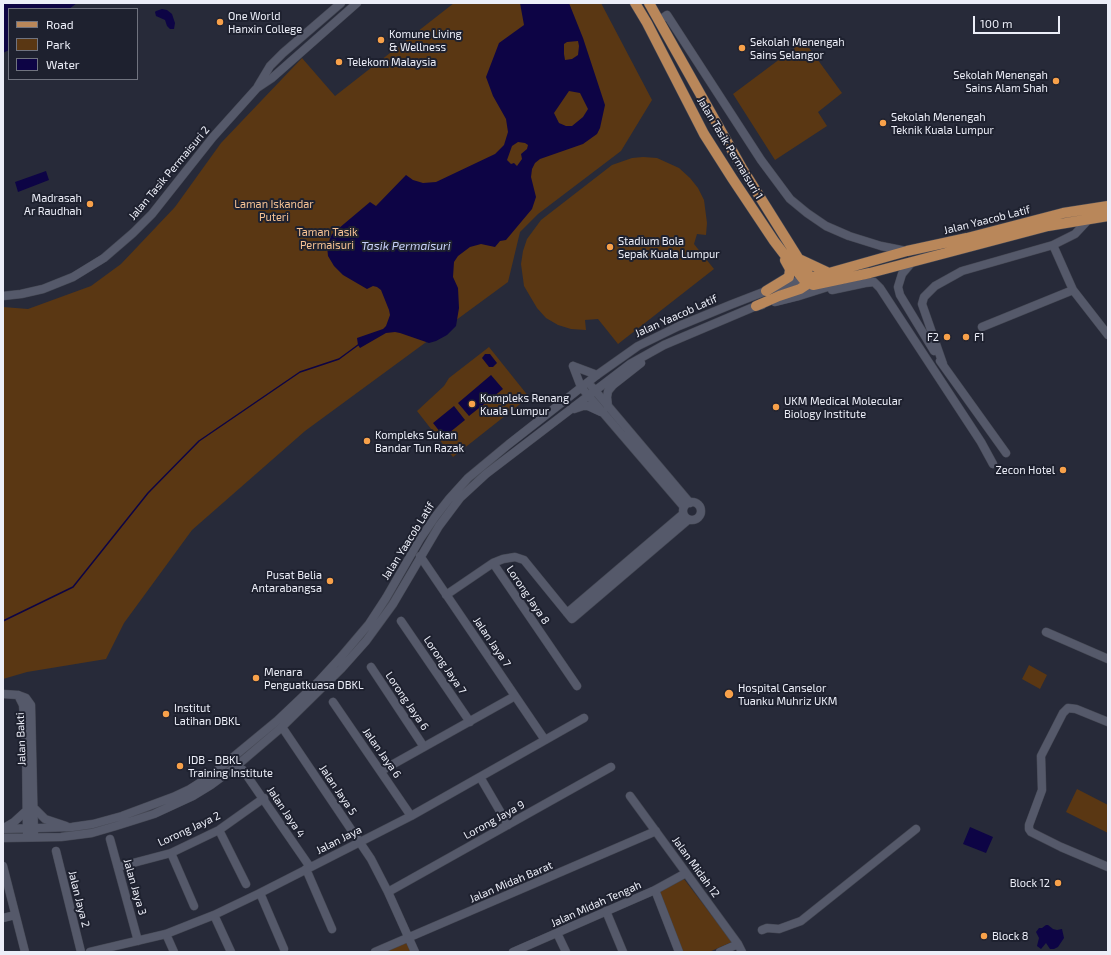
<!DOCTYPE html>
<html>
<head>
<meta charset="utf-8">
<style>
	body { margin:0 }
	#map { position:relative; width:1111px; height:955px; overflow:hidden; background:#272a39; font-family:"Exo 2",sans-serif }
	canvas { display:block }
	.frame { position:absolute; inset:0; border:4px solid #eceef8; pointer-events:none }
	.legend { position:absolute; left:8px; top:8px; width:130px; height:72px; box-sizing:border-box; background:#1e212f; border:1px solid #70737f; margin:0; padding:5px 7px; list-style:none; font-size:12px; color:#eceef8 }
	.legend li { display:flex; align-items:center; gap:8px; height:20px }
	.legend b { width:20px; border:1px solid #70737f }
	.scale { position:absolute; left:973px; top:16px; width:87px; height:18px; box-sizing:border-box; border:2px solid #eceef8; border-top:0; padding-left:5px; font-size:12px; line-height:14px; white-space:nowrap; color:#eceef8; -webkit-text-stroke:3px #1e212f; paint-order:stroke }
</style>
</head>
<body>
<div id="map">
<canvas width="1111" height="955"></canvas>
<div class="frame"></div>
<ul class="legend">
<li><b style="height:5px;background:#b9875a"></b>Road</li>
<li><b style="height:11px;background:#5a3713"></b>Park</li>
<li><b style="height:11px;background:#0d0445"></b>Water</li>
</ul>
<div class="scale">100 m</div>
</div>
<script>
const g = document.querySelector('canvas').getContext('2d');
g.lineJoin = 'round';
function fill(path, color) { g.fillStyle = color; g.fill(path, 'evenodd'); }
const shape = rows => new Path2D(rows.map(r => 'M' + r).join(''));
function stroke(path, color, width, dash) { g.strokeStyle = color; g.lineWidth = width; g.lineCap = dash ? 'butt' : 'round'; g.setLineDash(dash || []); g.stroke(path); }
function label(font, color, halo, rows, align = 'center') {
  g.font = font + ' "Exo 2",sans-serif'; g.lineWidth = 4; g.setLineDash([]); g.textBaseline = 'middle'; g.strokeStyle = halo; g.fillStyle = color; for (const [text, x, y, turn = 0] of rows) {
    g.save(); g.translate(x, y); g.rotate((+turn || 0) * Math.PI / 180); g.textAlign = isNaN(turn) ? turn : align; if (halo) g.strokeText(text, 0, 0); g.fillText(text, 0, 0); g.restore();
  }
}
const green = shape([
	[454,3,601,3,652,100,621,151,538,214,520,232,508,282,305,431,192,530,124,623,106,659,27,672,3,679,3,307,28,309,91,286,121,264,175,207,221,143,302,58,335,96],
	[804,41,842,93,818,112,827,126,775,160,733,94],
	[643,157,657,158,679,168,690,178,698,188,704,200,707,223,706,235,697,234,694,244,714,269,618,344,598,319,585,320,586,330,571,329,558,325,546,318,537,308,524,286,521,264,523,251,527,239,541,220,612,165,632,158],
	[489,347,529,397,453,457,417,411,444,386,449,378],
	[1029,665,1047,675,1040,689,1022,679],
	[1077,789,1108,805,1108,833,1066,812],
	[684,879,732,942,709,952,683,952,658,892],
	[407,941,412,952,383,952]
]);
const water = shape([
	[3,3,77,3,69,9,9,9,9,50,3,53],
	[520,3,569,3,583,38,605,105,600,128,597,134,583,144,540,159,535,163,532,169,531,177,536,197,532,209,506,240,500,241,495,247,481,244,470,247,458,256,454,262,453,277,458,288,459,308,456,326,447,335,436,341,429,343,400,333,395,332,386,333,360,348,358,345,357,338,383,329,386,326,390,315,389,310,381,290,377,287,373,286,367,289,343,275,334,266,328,256,327,246,332,234,370,202,376,206,406,175,413,180,423,183,436,182,495,154,504,145,508,132,506,119,493,96,486,77,499,43,524,25],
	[578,41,579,46,578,55,572,59,565,60,564,54,564,44,567,42],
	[569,91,580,93,588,109,583,117,572,126,566,126,559,123,554,113],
	[518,142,525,143,528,145,527,149,521,154,522,159,517,166,514,163,511,164,507,160,512,146],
	[162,9,167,10,172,14,175,23,174,29,170,29,167,26,165,20,156,16,155,12,156,11],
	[46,171,49,180,18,192,15,182],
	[485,354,490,354,497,363,493,367,489,367,482,358],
	[491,375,503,389,469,416,458,403],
	[454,406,465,420,444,437,433,423],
	[970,827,993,837,986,853,963,844],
	[1046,925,1048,925,1053,929,1057,930,1062,929,1064,938,1058,947,1054,949,1050,949,1046,943,1041,949,1037,946,1039,938,1036,932,1039,928,1042,928]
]);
const stream = shape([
	[3,621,73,587,148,493,199,441,300,372,339,359,358,345]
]);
const minor = shape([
	[660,20,667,15,761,160,790,199,807,213,826,226,849,236,881,246,906,251],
	[258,86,270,66,283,53,341,3],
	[1053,245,1073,290,1108,335],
	[912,262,902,274,898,287,900,295,934,351],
	[832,290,865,283,874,282,880,288,981,442,993,464],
	[3,296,21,294,43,289,73,277,104,258,133,233,152,214,213,137,257,88,272,78,357,3],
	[775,302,799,296,837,284],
	[982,327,1073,290],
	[940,361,1006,453],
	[943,364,922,304,924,297,935,286,962,271,1053,245,1075,234,1090,218],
	[573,366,581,387,684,507],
	[573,366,597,375],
	[592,387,690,503],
	[608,407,607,397,608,391,613,385,641,363],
	[574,409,583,406,588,406,601,412],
	'683 511a9 9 0 1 1 18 0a9 9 0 1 1-18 0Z',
	[420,556,545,740],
	[493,563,577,686],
	[446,595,493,563,503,559,515,557,524,560,572,619,688,520],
	[567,613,683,514],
	[401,621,470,722],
	[1046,632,1108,659],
	[371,667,424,747],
	[3,694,18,695,26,698,31,705,34,834],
	[18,695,23,705,26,743,27,834],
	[333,702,411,816],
	[1108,722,1076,709,1068,708,1063,713,1041,756,1042,790,1029,825,1029,829,1031,832,1061,847,1108,867],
	[282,727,371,859,388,892,415,952],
	[243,770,310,867],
	[381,771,515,696],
	[480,777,508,825],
	[630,796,738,944,742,952],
	[34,808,45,819,66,826],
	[4,828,14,822,26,811],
	[3,829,72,827,93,824,122,816,173,797,190,789,209,777,278,720,318,682,341,657,369,624,386,598,420,539,435,517,449,499,468,478,509,444,597,375,638,346,679,326,730,305,766,291,803,279],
	[219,830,246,884],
	[3,838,61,837,92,833,116,826,154,814,193,796,211,785,234,768,282,727,341,669,366,641,393,604,439,526,460,498,486,474,630,364,664,345,756,306,762,305],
	[110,839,138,941],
	[56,851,81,952],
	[171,853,194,906],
	[3,866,25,952],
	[118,867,171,853,219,830,264,798],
	[306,869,332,929],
	[655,890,679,952],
	[388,892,611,767],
	[260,893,284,949],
	[606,911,623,952],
	[214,915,231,952],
	[3,918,15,915],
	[762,930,767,928,779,929,801,921,916,829],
	[557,933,566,952],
	[166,934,174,952],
	[90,952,166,934,214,915,260,893,411,816,584,718],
	[375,952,656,831],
	[513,952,655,890,686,873],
	[720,952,738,944]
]);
const major = shape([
	[635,3,647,23,704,134,732,178,774,241,803,279,813,285,870,273,1048,226,1108,216],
	[649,3,743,170,810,277],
	[799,259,829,273],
	[805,279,829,273,907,251,967,238,1063,213,1108,206],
	[766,291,789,277,790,269,785,260],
	[756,306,779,296,800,289,809,283,810,277]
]);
const markers = [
	[220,22,4,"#f8a14a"],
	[381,40,4,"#f8a14a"],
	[742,48,4,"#f8a14a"],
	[339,62,4,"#f8a14a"],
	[1056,81,4,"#f8a14a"],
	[883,123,4,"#f8a14a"],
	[90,204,4,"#f8a14a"],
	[610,247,4,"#f8a14a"],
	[947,337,4,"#f8a14a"],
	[966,337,4,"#f8a14a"],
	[472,404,4,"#f8a14a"],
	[776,407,4,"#f8a14a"],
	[367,441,4,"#f8a14a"],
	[1063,470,4,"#f8a14a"],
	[330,581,4,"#f8a14a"],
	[256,678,4,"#f8a14a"],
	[729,694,5,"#f8a14a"],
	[166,714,4,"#f8a14a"],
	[180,766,4,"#f8a14a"],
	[1058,883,4,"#f8a14a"],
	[984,936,4,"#f8a14a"]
];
const poiNames = [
	["One World",228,16],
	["Hanxin College",228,29],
	["Komune Living",389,34],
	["& Wellness",389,47],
	["Sekolah Menengah",750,42],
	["Sains Selangor",750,55],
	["Telekom Malaysia",347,62],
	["Sekolah Menengah",1048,75,"right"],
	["Sains Alam Shah",1048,88,"right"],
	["Sekolah Menengah",891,117],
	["Teknik Kuala Lumpur",891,130],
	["Madrasah",82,198,"right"],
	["Ar Raudhah",82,211,"right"],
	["Stadium Bola",618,241],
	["Sepak Kuala Lumpur",618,254],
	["F2",939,337,"right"],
	["F1",974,337],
	["Kompleks Renang",480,398],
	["Kuala Lumpur",480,411],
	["UKM Medical Molecular",784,401],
	["Biology Institute",784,414],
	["Kompleks Sukan",375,435],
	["Bandar Tun Razak",375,448],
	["Zecon Hotel",1055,470,"right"],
	["Pusat Belia",322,575,"right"],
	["Antarabangsa",322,588,"right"],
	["Menara",264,672],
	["Penguatkuasa DBKL",264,685],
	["Hospital Canselor",738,688],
	["Tuanku Muhriz UKM",738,701],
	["Institut",174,708],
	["Latihan DBKL",174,721],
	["IDB - DBKL",188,760],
	["Training Institute",188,773],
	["Block 12",1050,883,"right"],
	["Block 8",992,936]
];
const streetNames = [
	["Jalan Tasik Permaisuri 1",730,148,59],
	["Jalan Tasik Permaisuri 2",169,173,-50],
	["Jalan Yaacob Latif",987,220,-14],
	["Jalan Yaacob Latif",676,316,-24],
	["Jalan Yaacob Latif",408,541,-58],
	["Lorong Jaya 8",528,595,56],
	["Jalan Jaya 7",492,642,56],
	["Lorong Jaya 7",445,665,56],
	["Lorong Jaya 6",407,701,56],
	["Jalan Bakti",21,739,-92],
	["Jalan Jaya 6",382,753,55],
	["Jalan Jaya 5",338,790,56],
	["Jalan Jaya 4",286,812,56],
	["Lorong Jaya 9",494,820,-29],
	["Lorong Jaya 2",189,829,-25],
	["Jalan Jaya",339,840,-27],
	["Jalan Midah 12",696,867,54],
	["Jalan Midah Barat",511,882,-23],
	["Jalan Jaya 3",135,887,74],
	["Jalan Jaya 2",79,899,76],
	["Jalan Midah Tengah",596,904,-24]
];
const parkNames = [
	["Laman Iskandar",274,204],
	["Puteri",274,217],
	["Taman Tasik",327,232],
	["Permaisuri",327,245]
];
const waterNames = [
	["Tasik Permaisuri",406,246]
];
fill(green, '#5a3713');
fill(water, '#0d0445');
stroke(stream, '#0d0445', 1.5);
stroke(minor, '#454854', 9);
stroke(major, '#454854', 11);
stroke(minor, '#55596a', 8);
stroke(major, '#b9875a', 10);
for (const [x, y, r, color] of markers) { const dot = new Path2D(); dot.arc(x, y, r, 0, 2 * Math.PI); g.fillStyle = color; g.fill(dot); stroke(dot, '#1e212f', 1.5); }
label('11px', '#eceef8', '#1e212f', poiNames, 'left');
label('11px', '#eceef8', '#1e212f', streetNames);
label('11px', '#f7c395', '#1e212f', parkNames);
label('italic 12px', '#c7d0f8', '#1e212f', waterNames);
</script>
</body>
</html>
